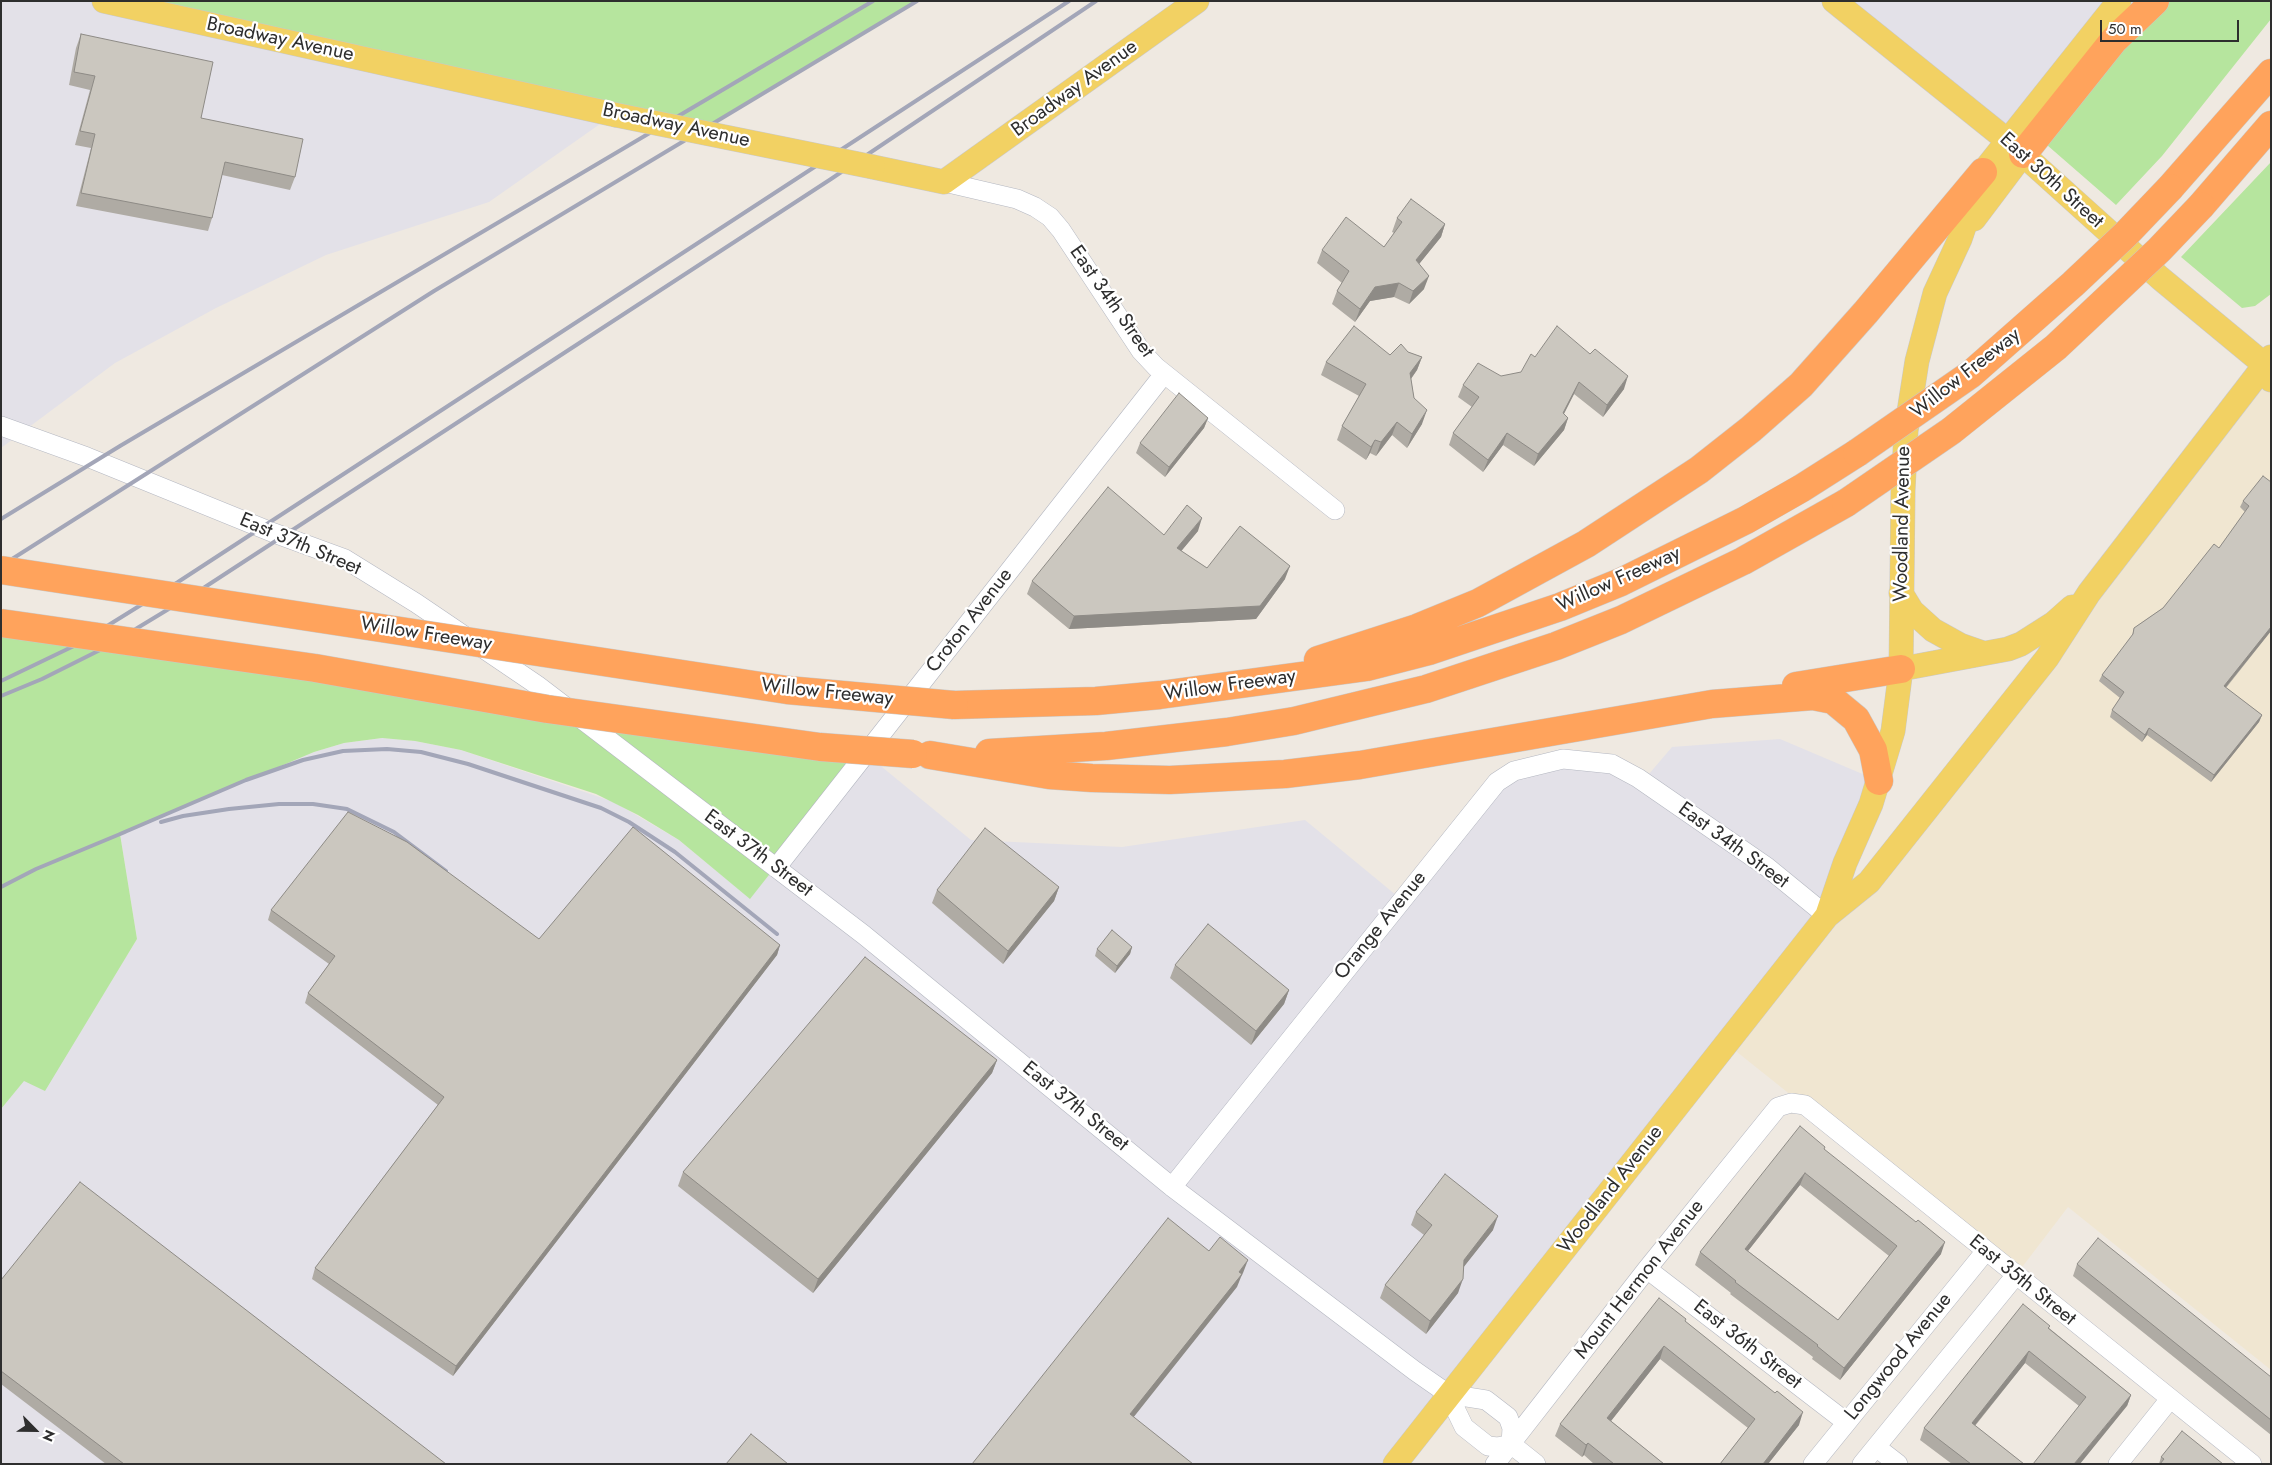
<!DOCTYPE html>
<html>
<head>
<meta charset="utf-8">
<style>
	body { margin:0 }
	#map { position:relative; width:2272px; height:1465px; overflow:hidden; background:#efe9e1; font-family:Jost,sans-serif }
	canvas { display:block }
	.frame { position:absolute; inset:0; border:2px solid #2e2e2e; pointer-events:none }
	.north { position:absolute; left:10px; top:1405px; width:50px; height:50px; -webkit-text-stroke:4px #fff; paint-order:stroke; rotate:113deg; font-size:14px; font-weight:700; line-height:20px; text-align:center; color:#2e2e2e }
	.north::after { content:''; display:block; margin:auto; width:18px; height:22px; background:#2e2e2e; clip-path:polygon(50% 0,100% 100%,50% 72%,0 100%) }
	.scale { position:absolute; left:2100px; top:20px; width:139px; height:22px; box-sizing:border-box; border:2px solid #2e2e2e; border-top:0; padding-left:6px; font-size:15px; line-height:18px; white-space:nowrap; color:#2e2e2e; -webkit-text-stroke:4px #fff; paint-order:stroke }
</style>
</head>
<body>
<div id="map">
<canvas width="2272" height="1465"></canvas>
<div class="frame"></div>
<div class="north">N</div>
<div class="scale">50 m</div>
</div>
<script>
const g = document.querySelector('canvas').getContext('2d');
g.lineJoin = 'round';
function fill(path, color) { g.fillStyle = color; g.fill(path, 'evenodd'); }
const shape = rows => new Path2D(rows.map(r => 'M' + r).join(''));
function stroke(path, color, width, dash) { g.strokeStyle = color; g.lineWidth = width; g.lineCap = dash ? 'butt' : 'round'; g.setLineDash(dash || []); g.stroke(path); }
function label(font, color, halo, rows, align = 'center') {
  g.font = font + ' Jost,sans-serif'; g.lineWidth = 4.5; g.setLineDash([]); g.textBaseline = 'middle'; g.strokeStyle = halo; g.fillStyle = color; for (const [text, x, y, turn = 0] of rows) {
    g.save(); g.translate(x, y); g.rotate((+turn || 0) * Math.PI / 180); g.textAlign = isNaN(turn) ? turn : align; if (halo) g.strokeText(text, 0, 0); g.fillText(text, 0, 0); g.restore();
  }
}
const industrial = shape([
	[1,1,775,1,489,202,326,255,216,308,115,363,1,448],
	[1833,1,2119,1,2008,141],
	[382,738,415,741,461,750,614,802,679,840,750,898,865,753,971,840,1122,847,1305,820,1402,900,1497,782,1563,759,1643,781,1672,747,1780,739,1879,781,1827,916,1395,1464,1,1464,1,1109,24,1080,44,1090,137,939,120,834,314,752,344,743]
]);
const education = shape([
	[2271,357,2271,1370,2068,1207,2016,1275,1727,1044,1869,882]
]);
const green = shape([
	[104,1,917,1,700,131],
	[2167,1,2271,1,2271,19,2162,156,2116,205,2047,145,2047,137],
	[2271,162,2271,294,2255,306,2242,308,2181,257],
	[1,623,865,753,750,899,679,840,638,815,596,794,461,750,415,741,382,738,344,743,314,752,120,834,137,939,45,1091,24,1081,1,1109]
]);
const minor = shape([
	[944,182,1017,199,1035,207,1050,217,1061,230,1141,351,1156,367,1335,510],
	[1,426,87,457,274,533,345,559,416,603,537,685,864,935,1172,1187,1415,1371,1448,1394,1486,1400,1508,1417,1512,1428,1511,1444],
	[776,868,1164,374],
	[1172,1187,1497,782,1514,771,1563,759,1612,764,1638,778,1767,867,1827,916],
	[1647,1269,1846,1422],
	[1448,1394,1464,1427,1488,1446,1498,1447,1511,1444],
	[1511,1444,1536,1464],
	[1876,1447,1898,1464],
	[1495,1464,1647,1269,1778,1107,1791,1103,1805,1105,2252,1464],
	[1813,1464,1985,1252],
	[1862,1464,2016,1275],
	[2118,1464,2170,1399]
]);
const major = shape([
	[104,1,616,115],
	[1834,1,2008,141,2160,278,2265,365,2271,380],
	[873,167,944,182,1197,1],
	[1974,219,2023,154],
	[1901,593,1912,611,1933,630,1960,645,1983,653],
	[1901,669,2008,649,2021,644,2054,623,2072,607],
	[1827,916,1845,863,1871,804,1893,731,1901,669,1903,491,1906,431,1917,361,1935,293,1960,239,1983,172,2119,1],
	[1395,1464,1827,916,1869,882,2047,658,2089,593,2271,357]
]);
const highway = shape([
	[2023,154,2114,40,2155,1],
	[2170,188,2271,73],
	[2201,206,2271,125],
	[1318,660,1417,628,1478,603,1586,544,1699,470,1751,429,1801,385,1866,312,1983,172],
	[1796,686,1901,669],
	[954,705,1096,701,1160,695,1367,667,1429,651,1560,607,1621,582,1746,520,1802,488,1857,453],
	[989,753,1106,746,1227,732,1294,721,1426,689,1556,646,1621,620,1743,561,1846,503],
	[930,755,1049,775,1092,778,1170,780,1285,774,1360,765,1712,704,1813,696,1833,700,1856,719,1873,750,1879,781]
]);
const rail = shape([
	[1,519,120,446,873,1],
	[1,566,434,291,917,1],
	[1,681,78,644,178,582,1069,1],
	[1,696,42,679,106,647,205,587,831,179,1096,1],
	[161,822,183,816,229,809,279,804,313,804,347,809,394,832,446,871],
	[120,834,246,780,303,760,343,751,387,749,421,752,468,764,601,808,629,822,675,852,777,934],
	[1,887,36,869,125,832]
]);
const majorBridge = shape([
	[616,115,873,167]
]);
const highwayBridge = shape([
	[1857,453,1971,374,2073,284,2126,234,2170,188],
	[1846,503,1951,431,2056,347,2159,250,2201,206],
	[1,570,787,690,954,705],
	[1,623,315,668,547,709,820,747,913,754]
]);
const wall = shape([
	[81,34,201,118,295,177,290,190,222,175,212,218,208,231,76,206,91,148,75,145,90,90,69,85,76,48],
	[1397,218,1445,224,1441,237,1419,264,1424,289,1409,304,1394,297,1370,301,1355,322,1332,304,1337,291,1342,283,1317,263,1322,250,1384,247,1394,233,1392,232],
	[1408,352,1422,357,1417,370,1411,379,1414,398,1422,424,1407,448,1392,435,1376,456,1370,453,1366,460,1337,440,1342,426,1359,396,1321,375,1326,362],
	[1535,357,1624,389,1603,417,1574,394,1564,414,1568,418,1564,430,1534,466,1503,445,1483,472,1449,445,1453,433,1472,407,1458,397,1463,385,1521,372],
	[1208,418,1204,428,1165,477,1136,453,1140,443],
	[2271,482,2271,631,2226,688,2262,715,2259,722,2211,782,2147,735,2142,742,2110,717,2112,710,2120,698,2099,681,2102,675,2132,636,2134,628,2163,608,2219,548,2245,512,2240,507,2243,501],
	[1198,531,1181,551,1207,568,1285,579,1256,619,1069,629,1027,594,1032,581,1164,535],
	[1059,887,1054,901,1003,964,932,903,937,890],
	[271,910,539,939,780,945,777,955,453,1376,312,1279,315,1268,438,1105,305,1003,308,993,329,964,268,920],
	[1132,947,1130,954,1115,973,1095,956,1097,949],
	[1175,965,1289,990,1284,1004,1251,1045,1170,978],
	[997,1060,992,1073,813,1293,678,1186,683,1172],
	[1825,1147,1824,1149,1941,1254,1840,1380,1812,1359,1813,1357,1730,1294,1731,1293,1695,1265,1700,1252],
	[1800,1185,1889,1256,1838,1320,1748,1251],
	[1416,1212,1493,1230,1463,1267,1458,1293,1426,1334,1380,1298,1385,1285,1424,1235,1411,1225],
	[2077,1264,2271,1377,2271,1435,2073,1276],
	[1,1280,446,1464,106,1464,1,1384],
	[1685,1321,1799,1425,1768,1464,1720,1464,1748,1428,1660,1359,1611,1421,1664,1464,1594,1464,1584,1455,1582,1457,1555,1436,1560,1424],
	[2050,1326,2049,1328,2131,1395,2127,1406,2079,1406,2025,1363,1975,1426,2024,1464,1952,1464,1920,1440,1924,1428],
	[2161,1457,2223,1464,2159,1464]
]);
const shadedWall = shape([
	[1445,224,1441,237,1411,274,1416,260],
	[1429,276,1424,289,1409,304,1413,291],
	[1399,283,1394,297,1370,301,1355,322,1360,309,1375,287],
	[1422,357,1417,370,1405,387,1410,373],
	[1628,376,1624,389,1603,417,1607,405],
	[1579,382,1574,394,1558,425,1563,413],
	[1427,410,1422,424,1407,448,1412,434],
	[1208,418,1204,428,1165,477,1169,467],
	[1568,418,1564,430,1534,466,1538,454],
	[1397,422,1392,435,1376,456,1381,442],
	[1507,433,1503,445,1483,472,1488,460],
	[1375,440,1370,453,1366,460,1371,447],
	[1202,518,1198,531,1173,561,1177,548],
	[1290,566,1285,579,1256,619,1069,629,1074,616],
	[2271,627,2271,631,2221,693,2224,686],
	[2262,715,2259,722,2211,782,2214,775],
	[2149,728,2147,735,2142,742,2145,735],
	[1059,887,1054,901,1003,964,1008,951],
	[780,945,777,955,453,1376,456,1366],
	[1132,947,1130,954,1115,973,1117,966],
	[1289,990,1284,1004,1251,1045,1256,1031],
	[997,1060,992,1073,813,1293,818,1279],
	[1805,1173,1800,1185,1740,1261,1745,1249],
	[1498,1216,1493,1230,1459,1273,1464,1260],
	[1945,1242,1941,1254,1840,1380,1844,1368],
	[1248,1260,1243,1273,1241,1277,1237,1287,1125,1428,1130,1414],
	[1463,1279,1458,1293,1426,1334,1430,1321],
	[1664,1346,1660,1359,1603,1431,1607,1418],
	[2029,1351,2025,1363,1967,1435,1972,1423],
	[2131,1395,2127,1406,2080,1464,2074,1464],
	[1803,1412,1799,1425,1768,1464,1763,1464],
	[1588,1443,1584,1455,1582,1457,1586,1445]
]);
const building = shape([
	[81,34,213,62,201,118,303,139,295,177,225,162,212,218,81,193,95,134,80,131,95,76,74,72,81,34],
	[1411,199,1445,224,1416,260,1429,276,1413,291,1399,283,1375,287,1360,309,1337,291,1349,271,1322,250,1346,217,1384,247,1402,222,1397,218,1411,199],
	[1354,326,1390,355,1401,344,1408,352,1422,357,1410,373,1414,398,1427,410,1412,434,1397,422,1381,442,1375,440,1371,447,1342,426,1366,384,1326,362,1354,326],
	[1557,326,1590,354,1595,349,1628,376,1607,405,1579,382,1563,413,1568,418,1538,454,1507,433,1488,460,1453,433,1479,397,1463,385,1478,363,1501,376,1521,372,1531,354,1535,357,1557,326],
	[1179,393,1208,418,1169,467,1140,443,1179,393],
	[2263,476,2271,482,2271,627,2224,686,2262,715,2214,775,2149,728,2145,735,2112,710,2124,692,2102,675,2133,634,2134,628,2163,608,2214,544,2219,548,2249,506,2243,501,2263,476],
	[1108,487,1164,535,1187,505,1202,518,1177,548,1207,568,1240,526,1290,566,1260,606,1074,616,1032,581,1108,487],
	[348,812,407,842,539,939,633,827,780,945,456,1366,315,1268,444,1097,308,993,335,956,271,910,348,812],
	[985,828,1059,887,1008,951,937,890,985,828],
	[1208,924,1289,990,1256,1031,1175,965,1208,924],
	[1112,930,1132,947,1117,966,1097,949,1112,930],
	[865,957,997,1060,818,1279,683,1172,865,957],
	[1800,1126,1825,1147,1824,1149,1916,1222,1918,1220,1945,1242,1844,1368,1817,1346,1818,1345,1735,1282,1736,1281,1700,1252,1800,1126],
	[1805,1173,1897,1246,1838,1320,1745,1249,1805,1173],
	[1445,1174,1498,1216,1464,1260,1463,1279,1430,1321,1385,1285,1432,1225,1416,1212,1445,1174],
	[80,1182,446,1464,124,1464,1,1371,1,1280,80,1182],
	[1168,1218,1209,1251,1220,1237,1248,1260,1239,1272,1242,1274,1130,1414,1193,1464,972,1464,1168,1218],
	[2098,1238,2271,1377,2271,1420,2077,1264,2098,1238],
	[1659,1298,1686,1319,1685,1321,1775,1393,1777,1391,1803,1412,1763,1464,1720,1464,1755,1419,1664,1346,1607,1418,1664,1464,1614,1464,1588,1443,1586,1445,1560,1424,1659,1298],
	[2023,1304,2050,1326,2048,1328,2131,1395,2074,1464,2033,1464,2086,1397,2029,1351,1972,1423,2024,1464,1971,1464,1924,1428,2023,1304],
	[2182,1431,2223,1464,2160,1464,2164,1459,2161,1457,2182,1431],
	[751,1434,788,1464,726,1464,751,1434]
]);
const streetNames = [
	["Broadway Avenue",280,40,12],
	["Broadway Avenue",1075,89,-36],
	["Broadway Avenue",676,126,12],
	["East 30th Street",2051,181,42],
	["East 34th Street",1111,302,55],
	["Willow Freeway",1966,374,-38],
	["Woodland Avenue",1903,524,-89],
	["East 37th Street",300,545,23],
	["Willow Freeway",1619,580,-24],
	["Croton Avenue",970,621,-52],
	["Willow Freeway",426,635,9],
	["Willow Freeway",1230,686,-8],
	["Willow Freeway",827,693,6],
	["East 34th Street",1733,846,36],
	["East 37th Street",758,854,37],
	["Orange Avenue",1381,926,-51],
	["East 37th Street",1075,1107,39],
	["Woodland Avenue",1611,1190,-52],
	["Mount Hermon Avenue",1640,1280,-52],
	["East 35th Street",2022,1281,39],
	["East 36th Street",1747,1345,38],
	["Longwood Avenue",1899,1357,-51]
];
fill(industrial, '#e3e1e8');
fill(education, '#f0e6d1');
fill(green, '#b6e59e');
stroke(minor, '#b4b7c1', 20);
stroke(major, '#c9c9c9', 25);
stroke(highway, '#c9c9c9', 29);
stroke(minor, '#fff', 19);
stroke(major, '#f2d163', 24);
stroke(highway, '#ffa35c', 28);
stroke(rail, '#a3a6b8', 4);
stroke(majorBridge, '#c9c9c9', 25, []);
stroke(highwayBridge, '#c9c9c9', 29, []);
stroke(majorBridge, '#f2d163', 24);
stroke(highwayBridge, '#ffa35c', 28);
fill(wall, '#afaba4');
fill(shadedWall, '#8e8b86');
fill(building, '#cbc7bf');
stroke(building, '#8e8b86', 1);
label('20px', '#2e2e2e', '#fff', streetNames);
</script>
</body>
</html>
